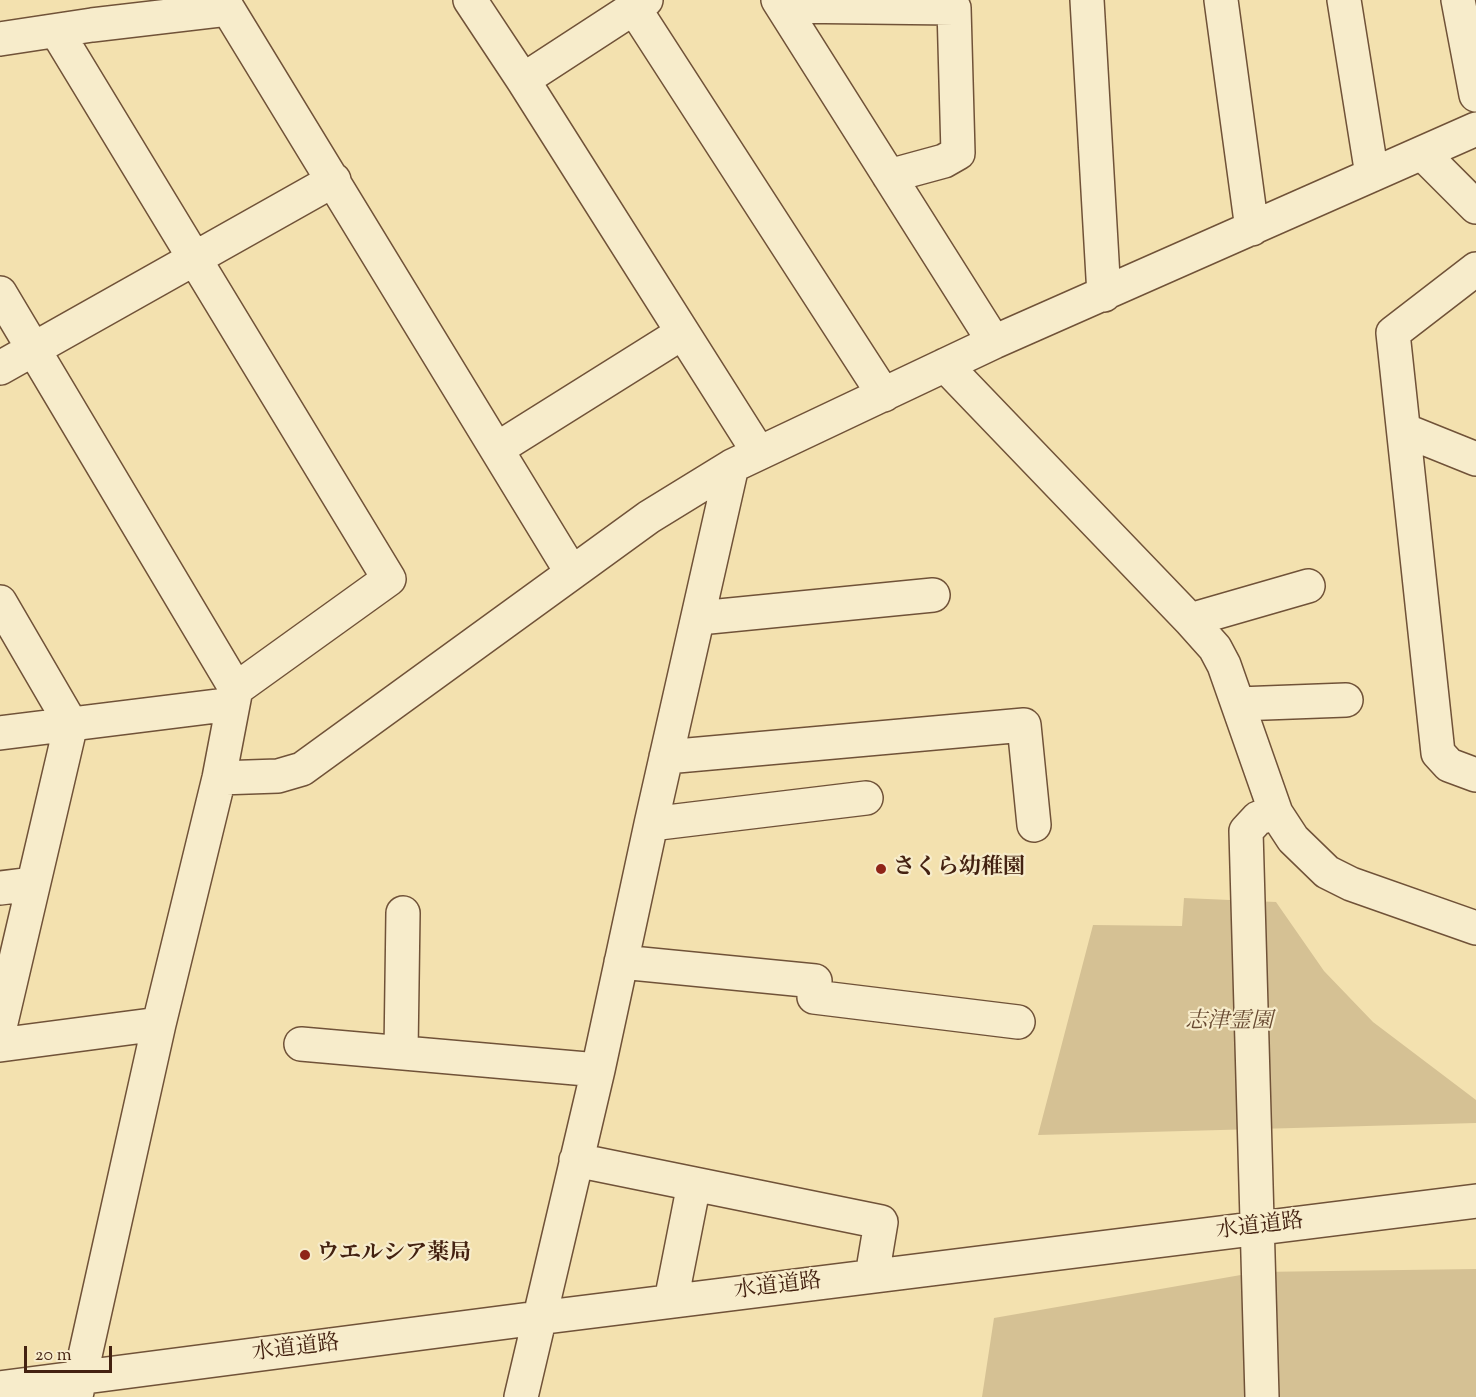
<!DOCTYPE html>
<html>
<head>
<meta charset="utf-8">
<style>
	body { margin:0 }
	#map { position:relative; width:1476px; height:1397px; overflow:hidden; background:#f3e1af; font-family:"Sorts Mill Goudy",serif }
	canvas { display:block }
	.scale { position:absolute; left:24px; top:1346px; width:88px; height:27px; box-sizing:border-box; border:3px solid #421; border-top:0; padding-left:8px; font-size:18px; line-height:21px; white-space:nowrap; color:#421; -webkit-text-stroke:4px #f7eccb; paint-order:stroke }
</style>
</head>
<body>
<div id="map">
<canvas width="1476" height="1397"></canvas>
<div class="scale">20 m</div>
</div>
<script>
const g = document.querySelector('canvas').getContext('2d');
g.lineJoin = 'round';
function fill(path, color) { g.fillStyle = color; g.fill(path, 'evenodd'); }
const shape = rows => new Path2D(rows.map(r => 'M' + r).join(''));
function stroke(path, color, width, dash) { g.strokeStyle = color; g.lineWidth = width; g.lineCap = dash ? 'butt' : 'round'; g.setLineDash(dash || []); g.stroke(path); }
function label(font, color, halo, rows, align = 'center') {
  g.font = font + ' "Sorts Mill Goudy","Noto Serif JP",serif'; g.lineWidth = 4.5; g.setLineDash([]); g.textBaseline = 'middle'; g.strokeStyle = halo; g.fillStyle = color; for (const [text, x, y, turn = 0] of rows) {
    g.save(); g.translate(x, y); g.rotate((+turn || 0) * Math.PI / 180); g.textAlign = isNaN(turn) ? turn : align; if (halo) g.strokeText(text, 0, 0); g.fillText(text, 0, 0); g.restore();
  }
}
const green = shape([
	[1184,898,1276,902,1324,971,1373,1022,1476,1100,1476,1123,1038,1135,1093,925,1182,926],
	[1476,1269,1476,1397,982,1397,994,1318,1258,1272]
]);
const minor = shape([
	[470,0,523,80,759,453],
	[778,0,994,342],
	[1087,0,1104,295],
	[1221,0,1252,229],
	[1344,0,1372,175],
	[1458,0,1476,95],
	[782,6,954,8,958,153,944,161,889,176],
	[634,8,884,395],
	[57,32,389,579,236,689],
	[0,39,92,25,228,9,572,573],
	[523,80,646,0],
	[1423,154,1476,207],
	[1476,269,1393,333,1438,753,1449,765,1476,775],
	[0,293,236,689,219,778,159,1024,76,1396],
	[945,365,1190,620,1308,586],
	[0,368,334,180],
	[1404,430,1476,459],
	[497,449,682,333],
	[0,602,71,724,0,1027],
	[699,618,933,595],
	[1190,620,1215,648,1224,665,1276,813,1293,839,1327,872,1351,884,1476,928],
	[1238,704,1346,700],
	[0,733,233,704],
	[666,757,1024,725,1034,825],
	[219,778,278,776,302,769,649,517,732,466,994,342,1476,129],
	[651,824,866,798],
	[0,888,33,884],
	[621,962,815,981,814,997,1018,1022],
	[301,1044,598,1070],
	[0,1045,159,1024],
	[401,1052,403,913],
	[576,1160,881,1222,872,1276],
	[671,1301,694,1184],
	[0,1388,538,1318,1476,1201],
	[521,1397,598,1070,651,824,732,466],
	[1262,1397,1246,831,1258,818,1276,813]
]);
const markers = [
	[881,869,6,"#8f2418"],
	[305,1255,6,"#8f2418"]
];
const poiNames = [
	["さくら幼稚園",893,869],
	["ウエルシア薬局",317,1255]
];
const parkNames = [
	["志津霊園",1229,1023]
];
const streetNames = [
	["水道道路",1260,1228,-7],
	["水道道路",778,1288,-7],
	["水道道路",296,1350,-7]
];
fill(green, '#d5c194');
stroke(minor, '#705238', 36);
stroke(minor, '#f7eccb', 33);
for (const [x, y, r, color] of markers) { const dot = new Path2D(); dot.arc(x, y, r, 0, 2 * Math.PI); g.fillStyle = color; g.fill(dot); stroke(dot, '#f7eccb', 2); }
label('bold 22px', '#421', '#f7eccb', poiNames, 'left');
label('italic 22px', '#684a32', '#f7eccb', parkNames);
label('22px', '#421', '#f7eccb', streetNames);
</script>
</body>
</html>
